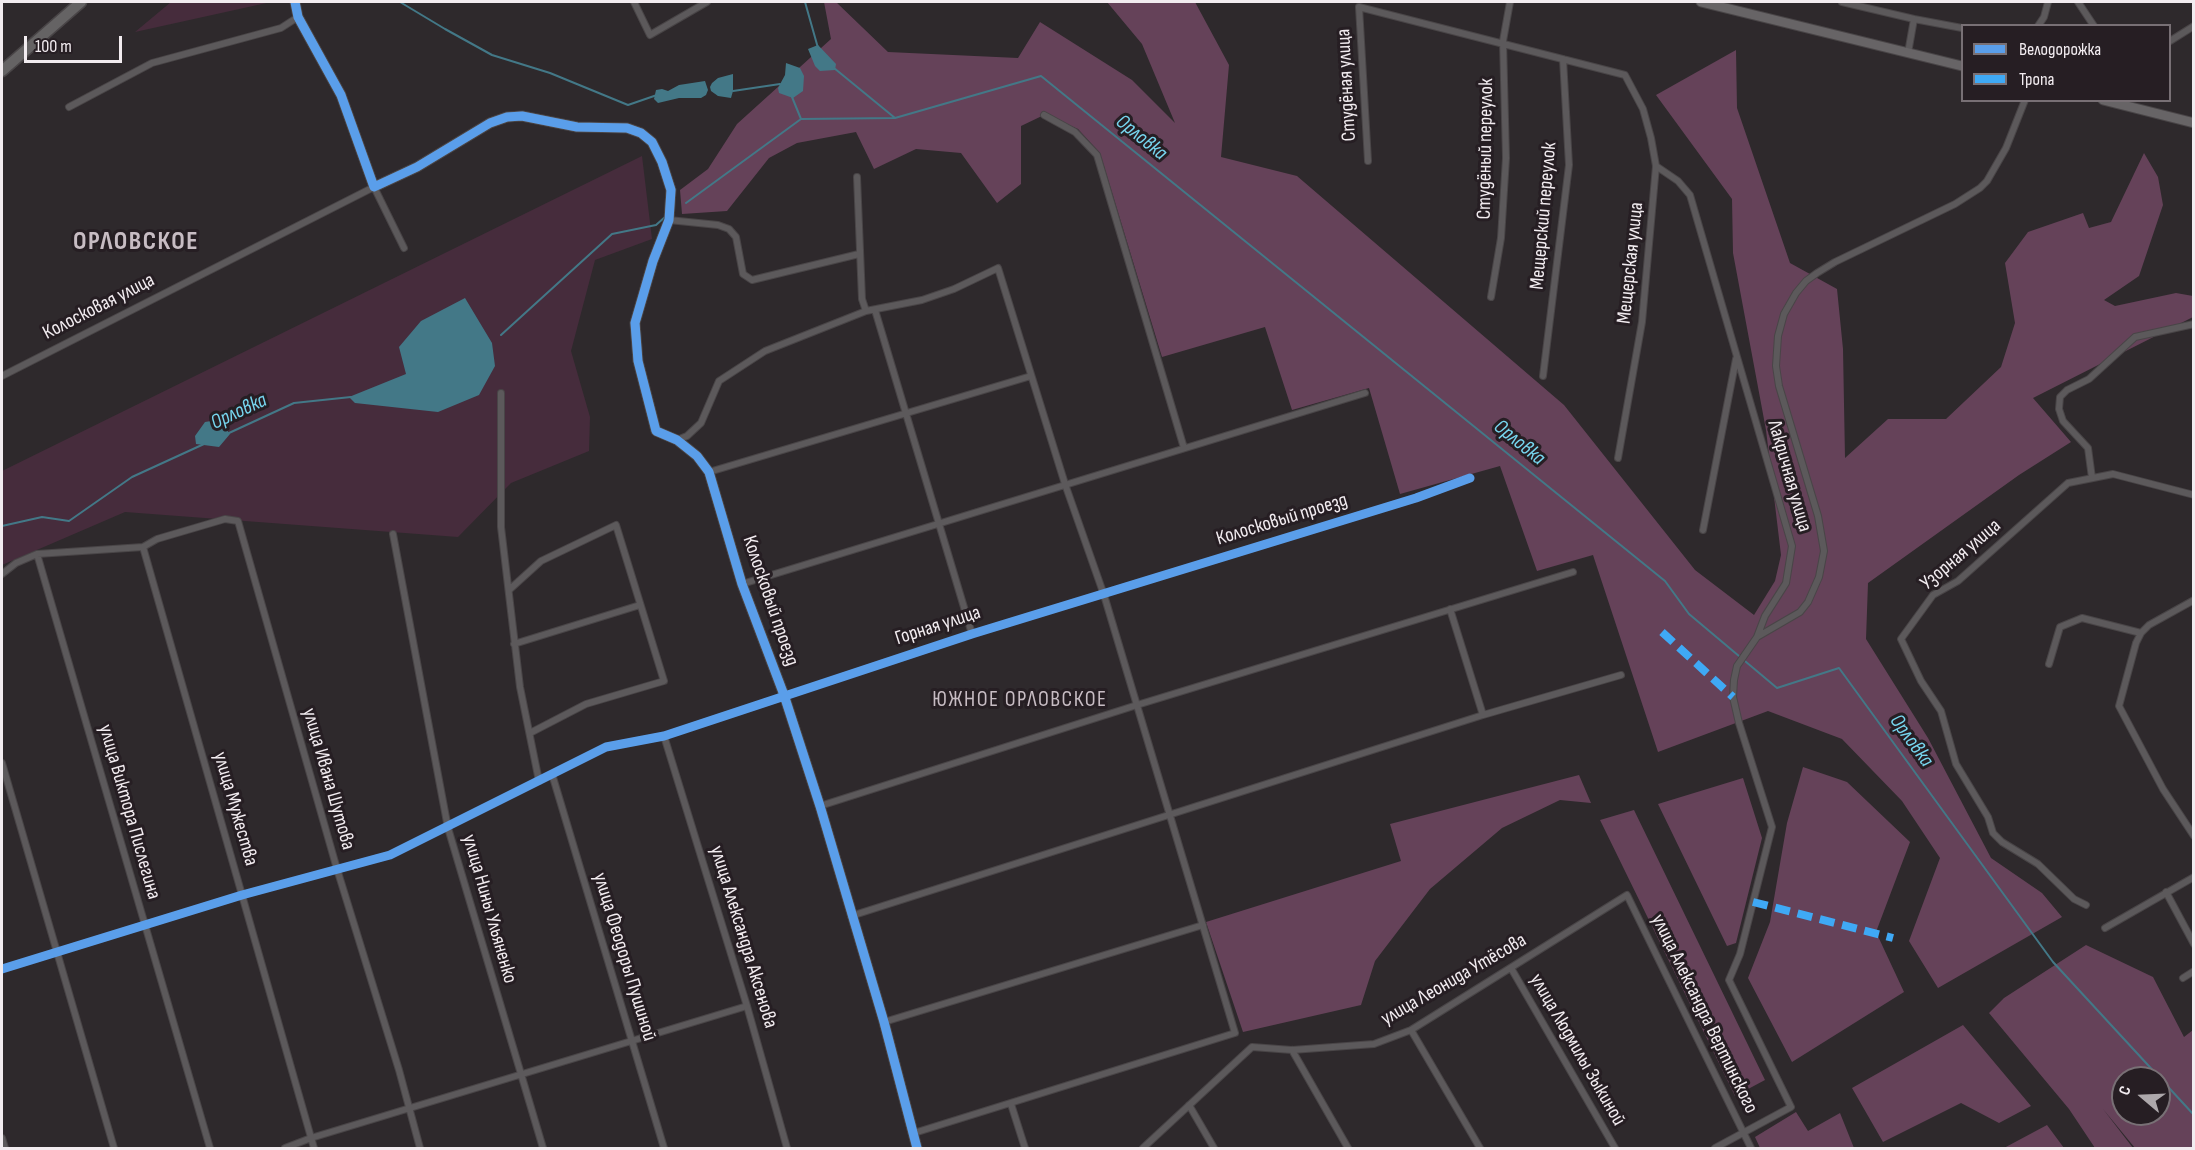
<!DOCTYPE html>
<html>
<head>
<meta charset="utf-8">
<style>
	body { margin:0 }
	#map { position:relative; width:2195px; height:1150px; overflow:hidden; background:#2e292c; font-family:"Sofia Sans Condensed",sans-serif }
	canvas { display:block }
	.frame { position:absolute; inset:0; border:3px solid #f2ecf0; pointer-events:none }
	.legend { position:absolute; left:1961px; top:24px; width:210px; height:78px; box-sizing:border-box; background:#261e23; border:2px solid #787075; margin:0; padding:8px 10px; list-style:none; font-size:18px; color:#f2ecf0 }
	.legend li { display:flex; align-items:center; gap:12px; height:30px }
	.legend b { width:30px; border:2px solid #787075 }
	.north { position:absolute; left:2111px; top:1066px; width:60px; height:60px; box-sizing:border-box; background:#261e23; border:2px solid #787075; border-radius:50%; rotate:289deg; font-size:16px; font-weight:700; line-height:24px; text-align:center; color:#f2ecf0 }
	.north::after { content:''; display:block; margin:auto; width:21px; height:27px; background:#ada8ab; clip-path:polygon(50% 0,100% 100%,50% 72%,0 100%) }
	.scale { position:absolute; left:24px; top:36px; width:98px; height:27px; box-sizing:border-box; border:3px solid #f2ecf0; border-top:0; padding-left:8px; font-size:18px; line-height:21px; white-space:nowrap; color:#f2ecf0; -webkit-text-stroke:4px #261e23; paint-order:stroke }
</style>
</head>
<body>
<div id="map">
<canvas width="2195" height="1150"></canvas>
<div class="frame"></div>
<ul class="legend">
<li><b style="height:8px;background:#5a9eea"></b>Велодорожка</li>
<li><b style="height:8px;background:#3fa9f5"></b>Тропа</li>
</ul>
<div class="north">С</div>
<div class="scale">100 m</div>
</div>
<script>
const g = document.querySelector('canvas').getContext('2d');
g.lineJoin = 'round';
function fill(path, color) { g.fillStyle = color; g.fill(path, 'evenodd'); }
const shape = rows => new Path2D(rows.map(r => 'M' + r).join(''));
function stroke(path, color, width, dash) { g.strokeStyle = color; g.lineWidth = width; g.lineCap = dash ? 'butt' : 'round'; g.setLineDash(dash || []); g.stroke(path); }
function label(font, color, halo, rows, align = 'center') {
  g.font = font + ' "Sofia Sans Condensed",sans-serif'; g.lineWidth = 6; g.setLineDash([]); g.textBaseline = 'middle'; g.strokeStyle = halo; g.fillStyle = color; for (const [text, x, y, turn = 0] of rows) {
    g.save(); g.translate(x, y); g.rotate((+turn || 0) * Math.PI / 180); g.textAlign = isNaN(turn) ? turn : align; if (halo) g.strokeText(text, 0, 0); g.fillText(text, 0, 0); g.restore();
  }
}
const green = shape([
	[171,2,271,2,135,32],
	[642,156,652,239,595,260,571,351,590,417,589,451,511,483,458,537,125,512,2,565,2,471]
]);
const forest = shape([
	[824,2,836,2,888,52,1018,58,1040,22,1132,80,1175,123,1142,44,1107,2,1195,2,1229,65,1221,157,1297,176,1564,405,1695,570,1754,615,1775,581,1781,555,1766,430,1733,253,1732,199,1656,95,1736,50,1737,108,1790,263,1837,289,1843,349,1845,458,1888,419,1946,419,2001,367,2015,323,2005,263,2028,232,2083,213,2089,228,2111,222,2144,153,2158,177,2163,205,2139,276,2104,300,2115,306,2176,293,2193,296,2193,317,2033,398,2071,442,2019,475,1868,583,1866,639,1928,738,1991,858,2042,893,2062,917,1938,988,1909,941,1940,858,1902,801,1842,739,1768,711,1658,752,1593,555,1537,571,1500,466,1400,494,1369,388,1292,410,1265,327,1162,357,1100,153,1078,129,1044,115,1021,126,1021,184,997,203,961,153,916,149,874,169,856,132,797,143,769,158,727,211,682,214,680,190,708,169,737,124,831,39],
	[1803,767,1847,782,1910,842,1876,932,1904,992,1792,1062,1748,978,1770,922,1787,823],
	[1579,775,1591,803,1560,800,1502,828,1430,889,1375,961,1361,1005,1243,1032,1206,922,1401,861,1390,824],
	[1743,778,1762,838,1736,943,1727,946,1658,804],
	[1634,810,1765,1080,1735,1096,1600,820],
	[2086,945,2153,977,2184,1037,2193,1030,2193,1148,2135,1148,2103,1109,2133,1148,2095,1148,2069,1109,1989,1013,2004,998],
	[2123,1078,2159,1078,2159,1114,2123,1114],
	[1963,1025,2031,1106,1999,1123,1961,1103,1883,1142,1852,1088],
	[1796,1112,1808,1131,1840,1113,1854,1148,1760,1148,1755,1137],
	[2047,1125,2064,1148,2004,1148]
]);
const water = shape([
	[818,45,836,64,835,70,820,71,815,66,808,49],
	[786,63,800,68,804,76,803,91,793,98,779,93,778,88,785,75],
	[733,74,733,91,731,98,718,96,711,91,710,87,712,83,718,78],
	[705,81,708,90,706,95,701,98,679,98,658,103,654,99,656,90,662,89,668,91,679,85],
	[465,298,492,343,495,366,479,395,438,412,355,403,349,397,406,374,399,347,421,321],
	[211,421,222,424,230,434,219,447,196,444,195,436,205,422]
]);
const stream = shape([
	[400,2,445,29,492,55,550,73,628,105,657,95],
	[805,2,818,48],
	[834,68,895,118],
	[733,91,780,84],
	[792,97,801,119],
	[686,203,801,119,895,118,1041,76,1665,581,1689,614,1777,688,1839,668,2053,962,2194,1115],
	[501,335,612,234,656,225,665,217],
	[229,433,294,403,351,397],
	[2,526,42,517,69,521,132,477,204,444]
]);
const street = shape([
	[634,2,650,35,707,2],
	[1842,2,1914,19,1908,53],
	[2078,2,2094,26],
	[1914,19,1962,28],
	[2038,26,2044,17,2048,2],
	[2170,41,2194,26],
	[69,107,152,63,281,28,298,17],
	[1044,115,1075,132,1097,155,1184,448],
	[1368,161,1359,7,1625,75,1643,109,1651,138,1656,166,1642,322,1618,458],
	[1656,166,1678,181,1690,195,1792,546,1786,583,1765,616,1757,637],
	[857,177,862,299,866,311],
	[669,220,718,225,729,229,736,237,743,274,752,280,859,254],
	[1491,297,1501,238,1506,158,1503,41,1510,2],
	[875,310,972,634],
	[2,376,374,187,404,248],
	[1543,376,1569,165,1563,59],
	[501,393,501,527,520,687,539,781],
	[677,440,687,436,701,423,719,381,765,351,866,311,922,300,954,289,998,268,1065,484,1104,595,1235,1033,914,1133],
	[709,472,1031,376],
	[2092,478,2088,448,2063,421,2059,409,2060,397,2067,390,2089,379,2135,337,2194,324],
	[1703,530,1736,359],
	[393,534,448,828,543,1148],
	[143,547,314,1148],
	[37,554,210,1148],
	[2,574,16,563,37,554,143,547,157,539,225,519,238,521,337,869,399,1070,420,1148],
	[742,584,1365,393],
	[509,590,541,561,616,525,664,681,586,704,530,733],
	[2194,600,2149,625,2141,633,2136,643,2119,706,2163,789,2194,836],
	[1450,609,1483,715],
	[514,644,640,605],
	[2049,664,2060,627,2082,618,2141,633],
	[664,736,747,1006,787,1148],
	[2,763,114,1148],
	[552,774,664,1148],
	[820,806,1137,705,1573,572],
	[2166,892,2194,944],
	[2086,905,2074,899,2038,864,2002,842,1993,833,1988,817,1956,764,1941,711,1921,681,1901,639,1933,595,1958,581,2068,483,2113,474,2194,495],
	[851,916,1483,715,1621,675],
	[2105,928,2194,877],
	[1511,968,1615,1148],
	[2,969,242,895,390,855,606,747,664,736,972,634,1416,498,1470,478],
	[2183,978,2194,971],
	[884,1022,1203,925],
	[1411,1030,1480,1148],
	[1292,1050,1348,1148],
	[1011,1104,1025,1148],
	[1189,1105,1214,1148],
	[2,1138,5,1148],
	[285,1148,311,1138,747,1006],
	[1143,1148,1252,1047,1292,1050,1374,1044,1411,1030,1627,895,1751,1148],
	[1715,1148,1791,1107,1729,980,1740,954,1772,827,1739,723,1733,697,1734,680,1737,666,1757,637,1800,612,1808,602,1819,577,1824,551,1818,516,1779,386,1776,366,1778,336,1784,314,1796,293,1806,281,1817,273,1835,262,1955,204,1980,188,1987,181,2006,148,2025,100]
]);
const secondary = shape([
	[295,2,298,17,341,95,374,187,417,167,490,123,507,117,522,116,577,127,627,128,641,133,652,142,662,162,671,190,669,220,653,261,635,323,638,361,656,431,677,440,697,456,709,472,742,584,784,695,820,806,884,1022,917,1148],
	[1701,2,1962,66],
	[2103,100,2194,123]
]);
const primary = shape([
	[2,71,81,2]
]);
const quiet = shape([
	[1662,632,1733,697],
	[1753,902,1893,938]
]);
const cycleway = shape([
	[295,2,298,17,341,95,374,187,417,167,490,123,507,117,522,116,577,127,627,128,641,133,652,142,662,162,671,190,669,220,653,261,635,323,638,361,656,431,677,440,697,456,709,472,742,584,784,695,820,806,884,1022,917,1148],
	[2,969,242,895,390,855,606,747,664,736,972,634,1416,498,1470,478]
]);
const streetNames = [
	["Студёная улица",1347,85,-93],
	["Студёный переулок",1486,149,-89],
	["Мещерский переулок",1544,216,-85],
	["Мещерская улица",1631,263,-84],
	["Колосковая улица",99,307,-27],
	["Лакричная улица",1789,476,74],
	["Колосковый проезд",1282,520,-17],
	["Узорная улица",1961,555,-40],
	["Колосковый проезд",770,601,71],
	["Горная улица",938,626,-18],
	["улица Ивана Шутова",328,779,74],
	["улица Мужества",235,809,74],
	["улица Виктора Пислегина",129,812,74],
	["улица Нины Ульяненко",489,909,74],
	["улица Александра Аксенова",743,937,73],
	["улица Феодоры Пушиной",624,957,73],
	["улица Леонида Утёсова",1454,980,-30],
	["улица Александра Вертинского",1704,1014,64],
	["улица Людмилы Зыкиной",1577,1050,60]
];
const waterNames = [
	["Орловка",1141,138,39],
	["Орловка",239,412,-25],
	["Орловка",1519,443,39],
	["Орловка",1911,741,54]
];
const quarterNames = [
	["ЮЖНОЕ ОРЛОВСКОЕ",1020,700]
];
const districtNames = [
	["ОРЛОВСКОЕ",136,242]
];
fill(green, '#462c3c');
fill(forest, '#654259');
fill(water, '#437887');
stroke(stream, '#437887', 2);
stroke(street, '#494547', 8);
stroke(secondary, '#494547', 11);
stroke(primary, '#494547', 13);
stroke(street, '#5c595b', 6);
stroke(secondary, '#676466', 9);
stroke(primary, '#656364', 10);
stroke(quiet, '#3fa9f5', 8, [15, 8]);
stroke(cycleway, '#5a9eea', 9);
label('20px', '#f2ecf0', '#261e23', streetNames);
label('italic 21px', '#77d6ef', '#261e23', waterNames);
g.letterSpacing = '1.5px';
label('22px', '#c7bcc3', '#261e23', quarterNames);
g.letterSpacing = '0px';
g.letterSpacing = '1.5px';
label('bold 26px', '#c7bcc3', '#261e23', districtNames);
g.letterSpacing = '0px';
</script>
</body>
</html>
